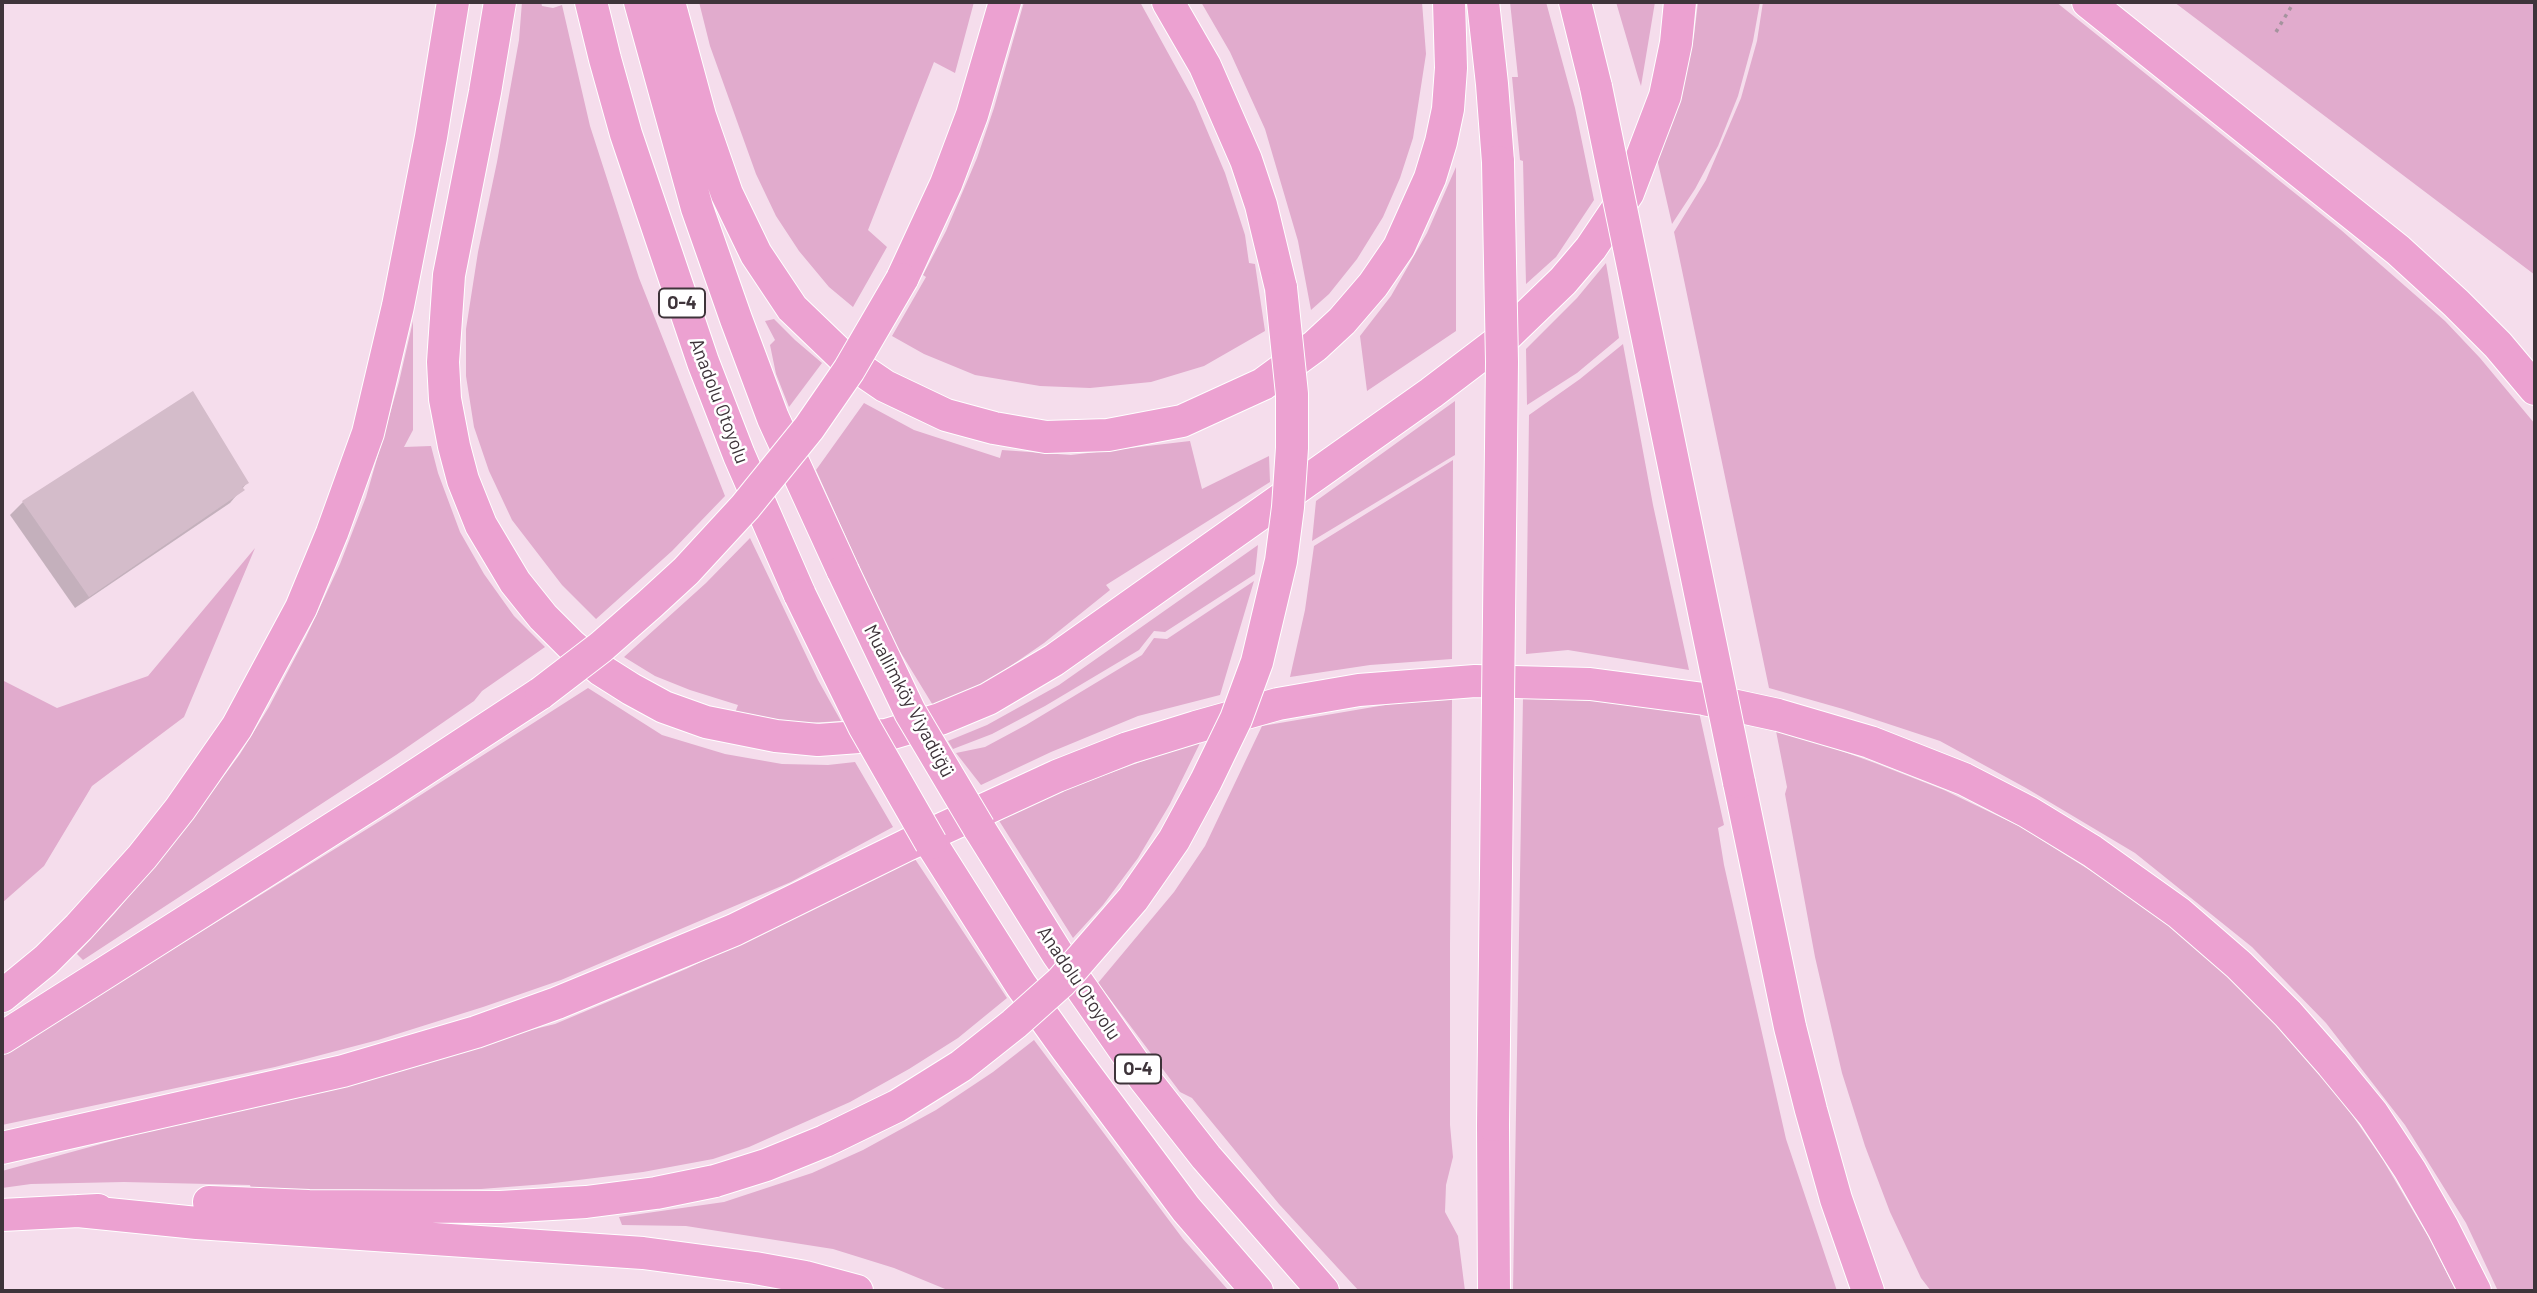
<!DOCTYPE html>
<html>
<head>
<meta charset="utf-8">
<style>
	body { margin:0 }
	#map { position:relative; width:2537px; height:1293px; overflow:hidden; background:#f5ddec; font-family:Barlow,sans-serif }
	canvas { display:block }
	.frame { position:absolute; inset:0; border:4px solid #3e343a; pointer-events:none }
</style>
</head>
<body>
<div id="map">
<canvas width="2537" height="1293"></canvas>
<div class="frame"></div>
</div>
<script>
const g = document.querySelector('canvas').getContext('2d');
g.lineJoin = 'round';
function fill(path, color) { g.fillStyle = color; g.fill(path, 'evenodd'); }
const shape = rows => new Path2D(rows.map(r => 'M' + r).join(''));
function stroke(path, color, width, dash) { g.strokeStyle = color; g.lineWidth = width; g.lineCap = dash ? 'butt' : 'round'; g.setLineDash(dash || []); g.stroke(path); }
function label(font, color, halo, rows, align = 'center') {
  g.font = font + ' Barlow,sans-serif'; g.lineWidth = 5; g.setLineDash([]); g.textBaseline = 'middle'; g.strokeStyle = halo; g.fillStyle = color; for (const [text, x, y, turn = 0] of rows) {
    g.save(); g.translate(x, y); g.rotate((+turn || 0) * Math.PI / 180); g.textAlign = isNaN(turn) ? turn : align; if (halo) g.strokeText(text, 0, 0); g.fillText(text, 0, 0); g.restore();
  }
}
const green = shape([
	[522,2,541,2,542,6,553,8,562,5,590,126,639,278,725,496,672,551,596,619,562,585,512,520,489,471,474,427,466,376,466,329,478,252,497,162,519,40],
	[699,2,974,2,955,73,934,62,868,230,887,247,853,307,829,287,799,251,776,216,756,174,710,46],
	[1024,2,1140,2,1195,102,1225,173,1245,235,1249,263,1255,264,1265,331,1204,366,1151,382,1090,388,1040,386,975,375,924,354,892,336,926,277,923,275,946,231,977,158,994,108],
	[1201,2,1422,2,1426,54,1413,138,1400,178,1383,217,1357,259,1329,294,1311,310,1298,241,1265,129,1230,52],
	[1510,2,1546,2,1575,108,1594,200,1556,257,1526,284,1523,161,1520,160,1512,77,1518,77],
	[1616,2,1655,2,1641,86,1638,77],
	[1698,2,1760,2,1753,41,1738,96,1718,146,1695,189,1672,224,1656,154,1678,106,1694,36],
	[1763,2,2056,2,2341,230,2445,321,2480,358,2535,424,2535,1291,2498,1291,2466,1223,2405,1125,2326,1023,2252,947,2135,853,2026,788,1940,741,1843,709,1769,688,1674,232,1706,180,1741,98,1757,41],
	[2174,2,2535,2,2535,275],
	[1456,167,1456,331,1367,391,1360,336,1391,296,1427,233],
	[1606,263,1619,338,1577,373,1527,405,1526,349,1577,298],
	[774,319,795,340,822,363,789,407,776,374,770,345,775,340,765,321],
	[413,321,413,430,404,447,431,446,438,473,460,532,484,574,514,616,545,647,482,691,474,701,396,755,83,960,77,954,115,913,187,826,240,754,269,707,306,637,340,564,366,497,399,382],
	[1623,344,1653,505,1689,670,1568,650,1526,654,1529,415,1580,379],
	[1455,401,1455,455,1312,541,1316,501],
	[864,403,914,430,1000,458,1002,450,1071,455,1190,441,1202,489,1269,456,1270,482,1106,585,1110,590,1044,643,983,685,934,707,890,635,816,470],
	[1453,460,1452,659,1370,665,1290,677,1305,610,1314,546],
	[750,538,818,680,841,721,792,724,735,713,738,705,690,690,655,676,624,657,706,583],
	[1258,545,1255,574,1165,632,1154,631,1139,650,1045,706,992,734,953,749,948,741,987,725,1059,685],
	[255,548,184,717,92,786,44,866,2,903,2,680,57,708,148,676],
	[1254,581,1220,695,1138,716,1051,752,981,785,956,753,985,747,1026,725,1142,655,1154,638,1167,639],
	[588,688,662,735,725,754,782,764,828,765,855,762,893,827,791,882,561,980,483,1007,378,1040,275,1067,2,1125,2,1055,380,821],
	[1523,697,1628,703,1699,712,1724,825,1718,828,1724,865,1786,1139,1837,1291,1513,1291],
	[1452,699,1450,944,1450,1125,1453,1157,1446,1185,1445,1212,1458,1236,1465,1291,1359,1291,1279,1204,1192,1098,1180,1092,1098,983,1174,892,1205,846,1262,726,1391,704],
	[1776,731,1825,745,1875,763,1944,790,2021,827,2099,876,2169,925,2243,987,2304,1053,2350,1112,2383,1160,2429,1238,2456,1291,1931,1291,1921,1278,1890,1212,1865,1146,1842,1073,1815,957,1785,794,1787,787],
	[1202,739,1170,804,1138,858,1103,905,1073,938,998,819,1062,791],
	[915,859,1007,998,958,1038,909,1069,850,1102,749,1147,713,1159,643,1172,546,1184,481,1189,252,1192,250,1185,124,1182,31,1184,2,1188,2,1171,390,1065,555,1024,686,969],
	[1034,1040,1183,1239,1229,1291,950,1291,894,1268,833,1249,686,1226,622,1225,619,1217,724,1202,812,1173,863,1150,936,1110,993,1072]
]);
const shadow = shape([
	[192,393,247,483,230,503,75,608,10,515,23,502]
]);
const building = shape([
	[193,391,249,483,242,487,245,490,89,597,22,501]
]);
const path = shape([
	[2276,32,2294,2]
]);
const highway = shape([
	[500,2,485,92,449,275,443,362,445,399,454,446,463,480,481,525,515,582,543,617,571,645,601,670,631,689,664,707,706,722,776,736,818,740,886,735,940,719,988,699,1054,660,1431,393,1506,336,1563,281,1591,248,1628,193,1665,96,1676,43,1680,2],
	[591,2,605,59,626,134,703,362,739,455,800,595],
	[640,2,697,208,736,319,773,418,843,571],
	[669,2,700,116,727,194,756,254,792,308,844,358,885,386,946,415,994,428,1046,437,1108,435,1182,421,1263,384,1315,346,1342,321,1373,285,1399,247,1430,178,1441,142,1448,109,1451,68,1449,2],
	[1168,2,1205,66,1246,160,1261,205,1281,288],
	[1483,2,1492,84,1498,162],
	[1575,2,1596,87],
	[2088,2,2398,250,2456,303,2498,345,2535,389],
	[902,279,946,184,972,115,1005,2],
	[1739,782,1790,1027,1811,1110,1836,1199,1868,1291],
	[979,828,1057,953,1144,1078,1206,1157,1323,1291],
	[931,843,1021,985,1066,1048,1186,1209,1257,1291],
	[2,996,46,960,79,927,142,857,180,809,237,727,301,608,332,533,368,433,398,306,431,137,453,2],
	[2,1038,387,794,541,693],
	[1493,1125,1494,1291],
	[2,1148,343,1071,476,1032,557,1003,734,930,907,845,1057,776,1128,748,1196,727,1278,704,1359,690,1475,681,1590,684,1704,699,1778,715,1870,742,1964,779,2028,812,2092,851,2179,913,2239,965,2288,1014,2332,1064,2373,1114,2410,1170,2443,1228,2475,1291],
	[209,1202,309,1206,500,1207,586,1202,656,1193,715,1181],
	[78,1211,197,1223,643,1253,755,1268,805,1277,857,1291],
	[2,1215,98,1210]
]);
const highwayBridge = shape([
	[1596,87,1739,782],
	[843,571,910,712,979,828],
	[800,595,864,726,931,843],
	[541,693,601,647,650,604,686,571,745,507,809,428,849,370,902,279],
	[1493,1125,1502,362,1498,162],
	[715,1181,766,1165,825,1141,897,1106,961,1066,1014,1024,1061,982,1133,899,1174,840,1206,781,1236,719,1257,662,1281,561,1288,507,1292,448,1292,394,1281,288]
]);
const shields = [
	[682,303,46],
	[1138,1069,46]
];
const shieldNames = [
	["O-4",682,303],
	["O-4",1138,1069]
];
const streetNames = [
	["Anadolu Otoyolu",719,401,69],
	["Muallimköy Viyadüğü",909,701,62],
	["Anadolu Otoyolu",1079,983,56]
];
fill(green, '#e1abcd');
fill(shadow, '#0003');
fill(building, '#d4bcca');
stroke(highway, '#fff', 34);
stroke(path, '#a5939e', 3.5, [3.5, 5]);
stroke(highway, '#eca1d1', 32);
stroke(highwayBridge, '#fff', 34, []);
stroke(highwayBridge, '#eca1d1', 32);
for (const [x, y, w] of shields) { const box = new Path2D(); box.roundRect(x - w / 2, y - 14.5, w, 29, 5); g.fillStyle = '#fff'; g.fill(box); stroke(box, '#3e343a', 2); }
label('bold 18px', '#3e343a', null, shieldNames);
label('19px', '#3e343a', '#fff', streetNames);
</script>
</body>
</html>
